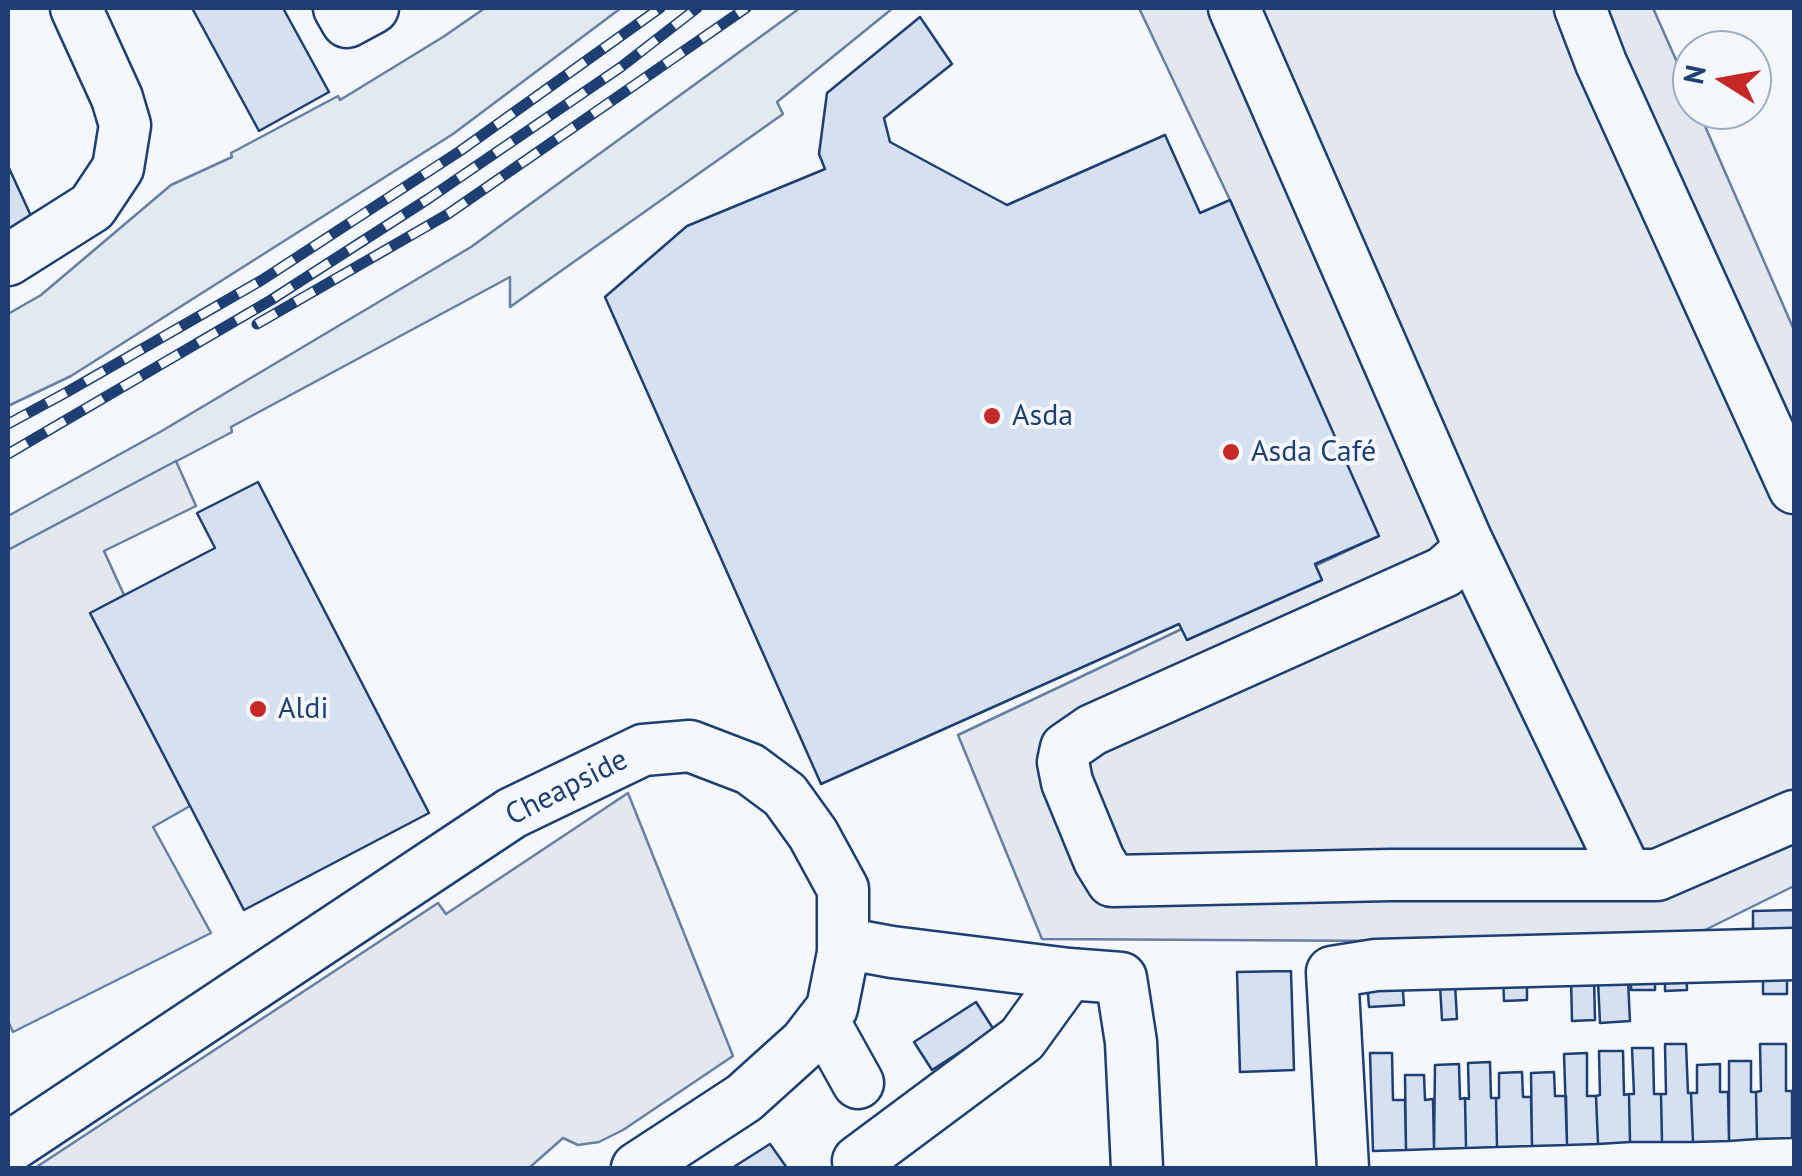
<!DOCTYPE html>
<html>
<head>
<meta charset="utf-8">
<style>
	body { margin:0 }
	#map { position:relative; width:1802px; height:1176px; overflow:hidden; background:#f4f7fb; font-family:"PT Sans",sans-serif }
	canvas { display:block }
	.frame { position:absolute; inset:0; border:10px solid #1d3f73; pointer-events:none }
	.north { position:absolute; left:1672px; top:30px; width:100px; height:100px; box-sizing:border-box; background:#f4f7fb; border:2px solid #9eadc5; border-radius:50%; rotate:281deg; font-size:28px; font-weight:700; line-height:40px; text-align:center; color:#1d3f73 }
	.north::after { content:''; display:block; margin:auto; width:35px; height:45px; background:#c62828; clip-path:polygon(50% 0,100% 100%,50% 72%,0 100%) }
</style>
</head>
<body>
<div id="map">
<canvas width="1802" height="1176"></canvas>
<div class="frame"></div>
<div class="north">N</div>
</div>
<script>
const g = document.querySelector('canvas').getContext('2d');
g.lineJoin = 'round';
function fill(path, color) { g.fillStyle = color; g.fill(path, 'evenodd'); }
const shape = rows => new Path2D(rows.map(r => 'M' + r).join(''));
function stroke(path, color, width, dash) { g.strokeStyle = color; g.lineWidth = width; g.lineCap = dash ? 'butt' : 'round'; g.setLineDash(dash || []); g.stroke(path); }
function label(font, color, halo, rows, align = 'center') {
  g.font = font + ' "PT Sans",sans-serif'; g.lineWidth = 8; g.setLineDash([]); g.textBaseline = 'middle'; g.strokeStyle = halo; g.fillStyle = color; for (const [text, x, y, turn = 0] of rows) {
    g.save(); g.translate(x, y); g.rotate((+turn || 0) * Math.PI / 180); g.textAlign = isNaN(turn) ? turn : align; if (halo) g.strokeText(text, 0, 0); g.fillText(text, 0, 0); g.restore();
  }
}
const green = shape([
	[485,8,621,8,453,134,71,376,8,406,8,314,41,295,171,185,232,157,231,153,338,96,340,100,443,37,485,8],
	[800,8,893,8,777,102,783,114,510,307,510,277,231,427,232,432,8,550,8,516,160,432,471,247,800,8]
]);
const parking = shape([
	[1139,8,1653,8,1692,96,1692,110,1698,110,1794,330,1794,886,1703,931,1386,941,1042,939,958,735,1378,536,1230,200,1139,8],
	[176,461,196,506,104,551,124,595,91,613,190,806,153,827,211,933,13,1032,8,1021,8,550,176,461],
	[628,793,733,1056,623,1130,599,1142,578,1145,563,1138,529,1168,35,1168,438,903,446,914,628,793]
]);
const building = shape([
	[192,8,283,8,329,92,259,131,192,8],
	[920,17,952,64,884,118,890,142,1007,205,1165,135,1200,213,1230,200,1379,536,1315,564,1322,580,1187,640,1179,624,821,784,605,297,687,226,825,169,819,154,827,93,920,17],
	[8,166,32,218,8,229,8,166],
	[258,482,429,813,244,910,90,613,215,548,197,513,258,482],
	[1794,910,1794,945,1753,945,1753,911,1794,910],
	[1763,965,1787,966,1787,994,1763,994,1763,965],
	[1665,968,1686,968,1687,990,1665,991,1665,968],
	[1291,971,1294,1070,1240,1072,1237,972,1291,971],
	[1527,973,1527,1000,1504,1001,1503,975,1527,973],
	[1631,973,1655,973,1655,990,1631,990,1631,973],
	[1594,978,1595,1020,1572,1021,1571,979,1594,978],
	[1402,979,1404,1005,1369,1007,1367,981,1402,979],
	[1628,980,1630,1021,1600,1023,1598,981,1628,980],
	[1455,984,1457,1019,1442,1020,1440,985,1455,984],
	[976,1002,994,1030,932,1070,914,1042,976,1002],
	[1665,1044,1686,1044,1688,1093,1691,1093,1693,1142,1662,1142,1661,1094,1666,1094,1665,1044],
	[1760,1044,1786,1044,1786,1091,1792,1091,1792,1138,1757,1139,1756,1092,1761,1091,1760,1044],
	[1632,1048,1653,1048,1654,1094,1661,1094,1662,1142,1630,1142,1629,1094,1634,1094,1632,1048],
	[1599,1051,1623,1051,1624,1095,1629,1094,1630,1142,1598,1144,1596,1096,1600,1095,1599,1051],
	[1370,1053,1392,1053,1393,1100,1405,1100,1406,1150,1373,1151,1370,1053],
	[1587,1053,1587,1096,1596,1096,1598,1144,1567,1145,1564,1054,1587,1053],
	[1729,1061,1751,1061,1751,1092,1756,1092,1757,1139,1729,1141,1729,1061],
	[1490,1062,1491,1098,1496,1098,1497,1147,1466,1148,1465,1098,1469,1099,1468,1063,1490,1062],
	[1459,1064,1460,1099,1465,1098,1466,1148,1434,1149,1435,1065,1459,1064],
	[1720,1064,1720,1092,1728,1092,1729,1141,1693,1142,1691,1093,1697,1093,1697,1065,1720,1064],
	[1522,1072,1523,1097,1531,1097,1532,1146,1497,1147,1496,1098,1499,1098,1499,1073,1522,1072],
	[1554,1072,1555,1096,1566,1096,1567,1145,1532,1146,1531,1073,1554,1072],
	[1405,1075,1424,1075,1425,1100,1433,1099,1434,1149,1406,1150,1405,1075],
	[770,1144,787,1168,732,1168,770,1144]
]);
const minor = shape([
	[339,8,347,22,373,8],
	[1234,8,1466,539,1462,556,1444,572,1092,730,1066,748,1063,762,1067,782,1099,860,1112,881,1390,875,1657,875,1794,816],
	[1580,8,1601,63,1794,488],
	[8,260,92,207,118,168,125,125,117,98,76,8],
	[1466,539,1627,875],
	[843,943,892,952,1069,974,1121,978,1131,1042,1137,1168],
	[823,1020,858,1083],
	[8,1148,512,813,643,750,690,746,750,769,785,795,813,834,843,889,843,953,832,1008,805,1043,744,1098,637,1168],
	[858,1161,1022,1039,1069,974],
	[1343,1168,1332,972,1376,965,1794,954]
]);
const rail = shape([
	[257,324,448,214,746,8],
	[8,424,67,392,262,280,460,151,660,8],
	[8,454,271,300,428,199,621,67,697,8]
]);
const markers = [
	[992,416,10,"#c62828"],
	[1231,452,10,"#c62828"],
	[258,709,10,"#c62828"]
];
const poiNames = [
	["Asda",1012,416],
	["Asda Café",1251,452],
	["Aldi",278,709]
];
const streetNames = [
	["Cheapside",567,788,-27]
];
fill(green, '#e3e9f0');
stroke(green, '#687fa3', 2.5);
fill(parking, '#e3e8f0');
stroke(parking, '#687fa3', 2.5);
fill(building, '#d5e0f0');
stroke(building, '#1d3f73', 2.5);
stroke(minor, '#1d3f73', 55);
stroke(minor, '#f4f7fb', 50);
stroke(rail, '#1d3f73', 11);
stroke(rail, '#f4f7fb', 8, [22]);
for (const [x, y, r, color] of markers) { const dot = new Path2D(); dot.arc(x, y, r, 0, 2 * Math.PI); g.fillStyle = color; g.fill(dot); stroke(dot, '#f4f7fb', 4); }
label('30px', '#1d3f73', '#f4f7fb', poiNames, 'left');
label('30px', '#1d3f73', '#f4f7fb', streetNames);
</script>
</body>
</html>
